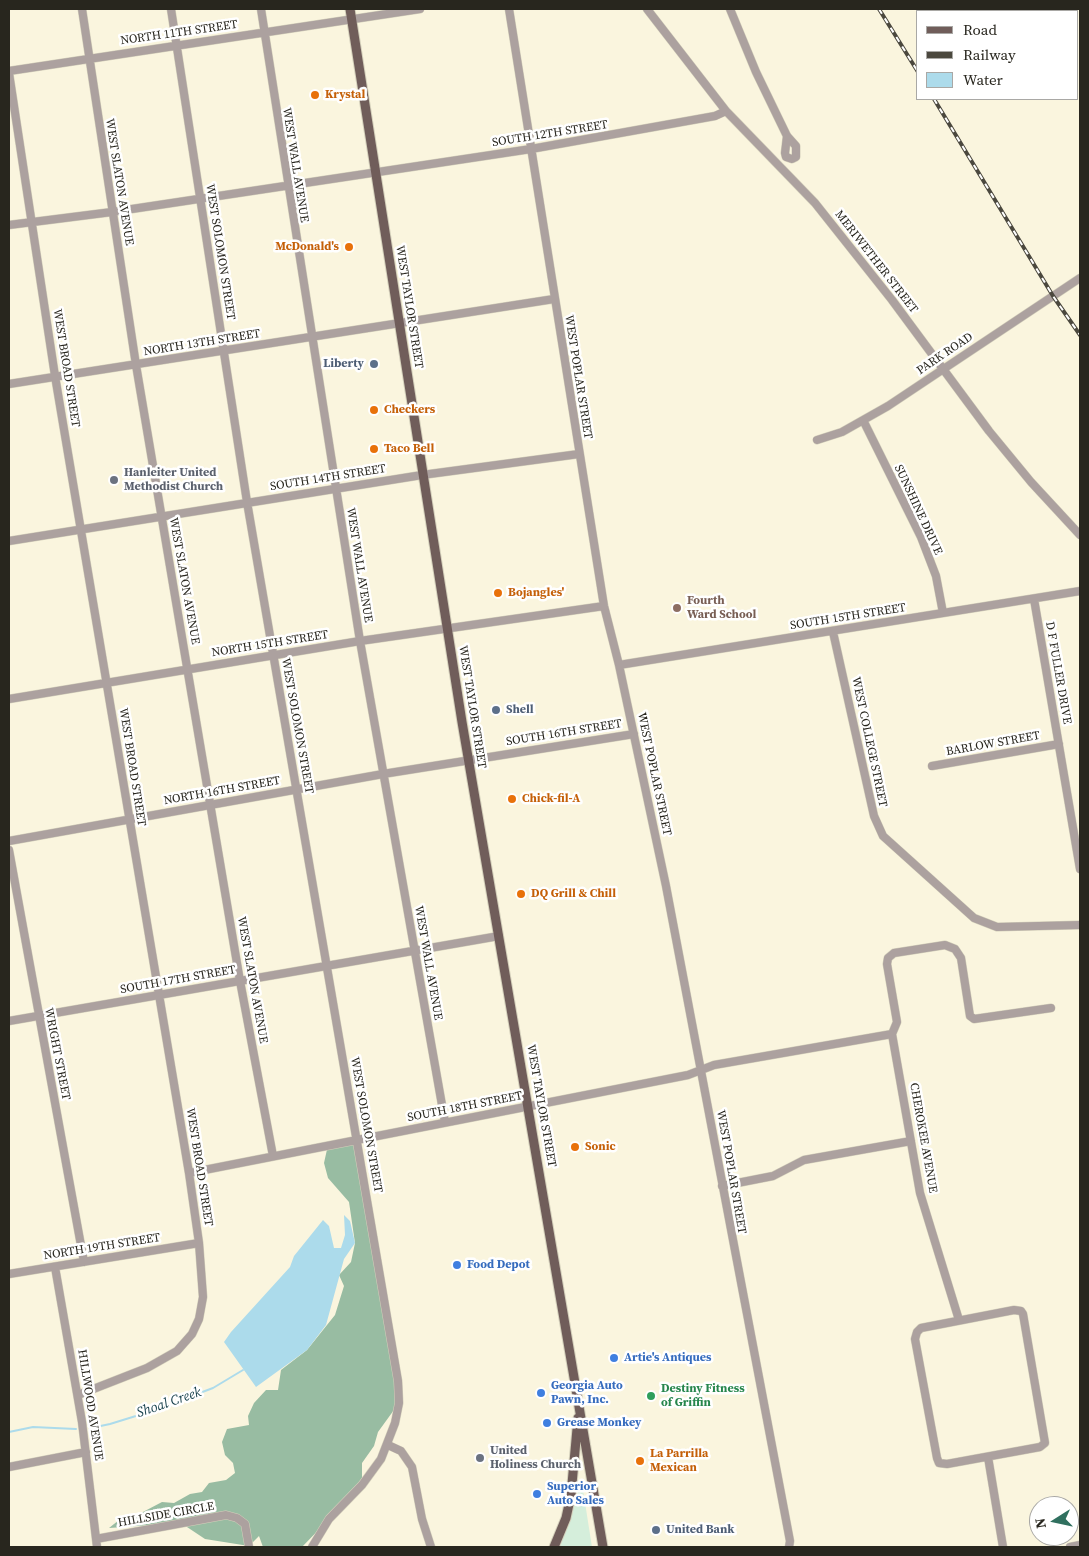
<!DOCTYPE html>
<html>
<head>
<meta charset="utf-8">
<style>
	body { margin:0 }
	#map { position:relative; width:1089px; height:1556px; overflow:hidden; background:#faf5de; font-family:"Source Serif 4",serif }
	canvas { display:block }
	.frame { position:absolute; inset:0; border:10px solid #28261e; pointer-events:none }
	.legend { position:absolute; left:916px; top:10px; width:162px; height:90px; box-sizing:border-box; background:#fff; border:1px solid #a9a8a5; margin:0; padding:6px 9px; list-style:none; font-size:15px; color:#28261e }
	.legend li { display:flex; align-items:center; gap:10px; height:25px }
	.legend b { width:25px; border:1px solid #a9a8a5 }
	.north { position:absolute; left:1029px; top:1496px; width:50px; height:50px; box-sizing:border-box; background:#fff; border:1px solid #a9a8a5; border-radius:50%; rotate:260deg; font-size:14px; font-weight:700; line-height:20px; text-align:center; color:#28261e }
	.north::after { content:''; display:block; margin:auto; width:18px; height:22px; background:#30705f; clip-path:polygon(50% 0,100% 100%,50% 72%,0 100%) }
</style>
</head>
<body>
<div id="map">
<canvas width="1089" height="1556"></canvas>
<div class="frame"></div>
<ul class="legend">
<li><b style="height:6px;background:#705d5a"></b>Road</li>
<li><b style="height:6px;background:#4b483e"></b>Railway</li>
<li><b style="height:14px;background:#acdbeb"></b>Water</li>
</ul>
<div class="north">N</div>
</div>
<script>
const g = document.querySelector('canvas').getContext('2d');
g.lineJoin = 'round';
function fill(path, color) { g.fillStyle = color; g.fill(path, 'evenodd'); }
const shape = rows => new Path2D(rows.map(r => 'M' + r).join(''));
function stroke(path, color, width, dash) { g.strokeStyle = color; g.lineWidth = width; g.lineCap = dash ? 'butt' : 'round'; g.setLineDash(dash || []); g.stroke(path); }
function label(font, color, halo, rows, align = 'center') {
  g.font = font + ' "Source Serif 4",serif'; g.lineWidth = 5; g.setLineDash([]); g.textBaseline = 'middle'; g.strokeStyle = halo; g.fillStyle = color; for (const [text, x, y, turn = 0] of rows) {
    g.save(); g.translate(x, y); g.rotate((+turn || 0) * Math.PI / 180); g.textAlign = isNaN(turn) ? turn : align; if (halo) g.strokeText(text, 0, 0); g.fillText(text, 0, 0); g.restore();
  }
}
const green = shape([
	[579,1489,583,1490,592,1547,559,1547]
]);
const forest = shape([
	[357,1140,399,1403,378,1432,374,1446,362,1463,362,1485,302,1547,263,1547,259,1536,249,1546,205,1539,181,1523,109,1528,124,1516,141,1513,162,1502,174,1503,190,1494,202,1492,209,1483,226,1480,235,1473,233,1463,225,1455,222,1442,227,1429,249,1425,248,1416,254,1403,266,1390,278,1390,281,1370,307,1350,335,1315,344,1286,339,1275,351,1262,355,1243,349,1202,328,1178,324,1163,328,1145]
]);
const water = shape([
	[344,1215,350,1221,355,1243,344,1259,326,1325,307,1350,256,1387,224,1342,231,1332,290,1267,294,1256,323,1220,329,1226,334,1248,341,1248,345,1235]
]);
const stream = shape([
	[91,1428,110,1424,152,1411,213,1388,243,1370],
	[9,1432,33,1427,76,1429]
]);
const minor = shape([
	[82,9,136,365,240,981,273,1156],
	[171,9,247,502,398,1381,399,1403,395,1423,381,1459,362,1485,329,1519,312,1547],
	[261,9,360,641,445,1122],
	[509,9,604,606,619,665,666,886,790,1541,789,1547],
	[647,9,726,111,815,203,892,300,989,431,1031,482,1080,535],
	[730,9,756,72,787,136,796,146,796,157,792,159,786,157,785,153,787,136],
	[9,71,420,9],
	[9,73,55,376,189,1173,199,1243,203,1297,199,1319,192,1334,177,1351,147,1368,78,1395],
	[9,225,112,212,531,149,715,116,726,111],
	[9,384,554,299],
	[863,420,921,537,936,576,943,613],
	[817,440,842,432,888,406,1080,278],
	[9,541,422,475,579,454],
	[1034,599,1080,869],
	[833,632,874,816,883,836,974,918,997,927,1080,925],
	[619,665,1080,591],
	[9,699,360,641,604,606],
	[932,766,1059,744],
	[9,841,383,774,634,734],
	[9,850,84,1262],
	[9,1021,499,936],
	[189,1173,688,1075,714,1065,892,1034],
	[722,1186,773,1176,804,1160,911,1141],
	[55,1267,82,1422,97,1547],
	[9,1274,199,1243],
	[1014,1310,1021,1311,1023,1314,1045,1443,1040,1447,947,1464,939,1463,937,1458,915,1339,917,1332,921,1328,1014,1310],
	[959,1320,920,1193,892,1034,897,1022,887,964,888,958,894,953,945,945,955,949,961,958,970,1016,974,1019,1051,1008],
	[388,1445,401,1451,412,1467,422,1519,431,1547],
	[988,1457,1003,1547],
	[9,1467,86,1452],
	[96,1539,226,1515,237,1518,245,1524,249,1547],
	[1070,1547,1080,1545]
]);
const major = shape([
	[350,9,462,722,603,1547],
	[554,1547,566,1518,571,1495,578,1418]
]);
const rail = shape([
	[879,9,918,72],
	[934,99,1053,296,1080,335]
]);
const markers = [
	[315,95,5,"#e8710a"],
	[349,247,5,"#e8710a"],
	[374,364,5,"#5c6f8a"],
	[374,410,5,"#e8710a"],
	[374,449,5,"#e8710a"],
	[114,480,5,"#6b7280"],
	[498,593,5,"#e8710a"],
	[677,608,5,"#8d6e63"],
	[496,710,5,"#5c6f8a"],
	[512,799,5,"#e8710a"],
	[521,894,5,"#e8710a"],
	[575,1147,5,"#e8710a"],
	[457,1265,5,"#3f7fe0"],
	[614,1358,5,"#3f7fe0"],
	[541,1393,5,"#3f7fe0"],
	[651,1396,5,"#2e9e5b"],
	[547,1423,5,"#3f7fe0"],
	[480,1458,5,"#6b7280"],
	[640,1461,5,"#e8710a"],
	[537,1494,5,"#3f7fe0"],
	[656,1530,5,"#5c6f8a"]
];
const streetNames = [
	["NORTH 11TH STREET",179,33,-8],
	["SOUTH 12TH STREET",550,134,-9],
	["WEST WALL AVENUE",295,165,81],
	["WEST SLATON AVENUE",119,182,81],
	["WEST SOLOMON STREET",220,252,81],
	["MERIWETHER STREET",876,262,52],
	["WEST TAYLOR STREET",409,307,81],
	["NORTH 13TH STREET",202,343,-9],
	["PARK ROAD",945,354,-34],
	["WEST BROAD STREET",66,368,81],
	["WEST POPLAR STREET",578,377,81],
	["SOUTH 14TH STREET",328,478,-9],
	["SUNSHINE DRIVE",918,510,65],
	["WEST WALL AVENUE",359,565,81],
	["WEST SLATON AVENUE",184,581,80],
	["SOUTH 15TH STREET",848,617,-9],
	["NORTH 15TH STREET",270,644,-9],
	["D F FULLER DRIVE",1058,673,80],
	["WEST TAYLOR STREET",472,707,81],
	["WEST SOLOMON STREET",297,726,80],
	["SOUTH 16TH STREET",564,733,-9],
	["WEST COLLEGE STREET",869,742,78],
	["BARLOW STREET",993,744,-10],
	["WEST BROAD STREET",132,767,81],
	["WEST POPLAR STREET",654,774,78],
	["NORTH 16TH STREET",222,791,-10],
	["WEST WALL AVENUE",428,963,80],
	["SOUTH 17TH STREET",178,980,-10],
	["WEST SLATON AVENUE",252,980,80],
	["WRIGHT STREET",57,1054,79],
	["WEST TAYLOR STREET",541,1106,80],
	["SOUTH 18TH STREET",465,1107,-11],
	["WEST SOLOMON STREET",366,1125,80],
	["CHEROKEE AVENUE",923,1138,80],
	["WEST BROAD STREET",199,1167,81],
	["WEST POPLAR STREET",731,1172,80],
	["NORTH 19TH STREET",102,1247,-9],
	["HILLWOOD AVENUE",90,1405,81],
	["HILLSIDE CIRCLE",166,1515,-10]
];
const foodNames = [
	["Krystal",325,95],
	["McDonald's",339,247,"right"],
	["Checkers",384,410],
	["Taco Bell",384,449],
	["Bojangles'",508,593],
	["Chick-fil-A",522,799],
	["DQ Grill & Chill",531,894],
	["Sonic",585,1147],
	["La Parrilla",650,1454],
	["Mexican",650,1468]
];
const serviceNames = [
	["Liberty",364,364,"right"],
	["Shell",506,710],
	["United Bank",666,1530]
];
const worshipNames = [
	["Hanleiter United",124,473],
	["Methodist Church",124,487],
	["United",490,1451],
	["Holiness Church",490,1465]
];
const educationNames = [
	["Fourth",687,601],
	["Ward School",687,615]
];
const shopNames = [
	["Food Depot",467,1265],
	["Artie's Antiques",624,1358],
	["Georgia Auto",551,1386],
	["Pawn, Inc.",551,1400],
	["Grease Monkey",557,1423],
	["Superior",547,1487],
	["Auto Sales",547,1501]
];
const leisureNames = [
	["Destiny Fitness",661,1389],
	["of Griffin",661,1403]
];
const waterNames = [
	["Shoal Creek",169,1403,-19]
];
fill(green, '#d5eedb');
fill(forest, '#98bca2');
fill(water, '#acdbeb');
stroke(stream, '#acdbeb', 2);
stroke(minor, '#d4d0bb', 9);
stroke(major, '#d4d0bb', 11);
stroke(minor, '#aca19f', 8);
stroke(major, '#705d5a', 9);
stroke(rail, '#4b483e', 4);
stroke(rail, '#fff', 2, [5.5]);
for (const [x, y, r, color] of markers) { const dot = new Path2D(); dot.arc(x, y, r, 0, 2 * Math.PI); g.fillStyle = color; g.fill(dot); stroke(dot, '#fff', 2); }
label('12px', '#28261e', '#fff', streetNames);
label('bold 12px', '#c56008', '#fff', foodNames, 'left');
label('bold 12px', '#4e5e75', '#fff', serviceNames, 'left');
label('bold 12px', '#5b616d', '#fff', worshipNames, 'left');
label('bold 12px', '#785e54', '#fff', educationNames, 'left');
label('bold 12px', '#366cbe', '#fff', shopNames, 'left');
label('bold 12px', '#27864d', '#fff', leisureNames, 'left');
label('italic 14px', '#133d49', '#fff', waterNames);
</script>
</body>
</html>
